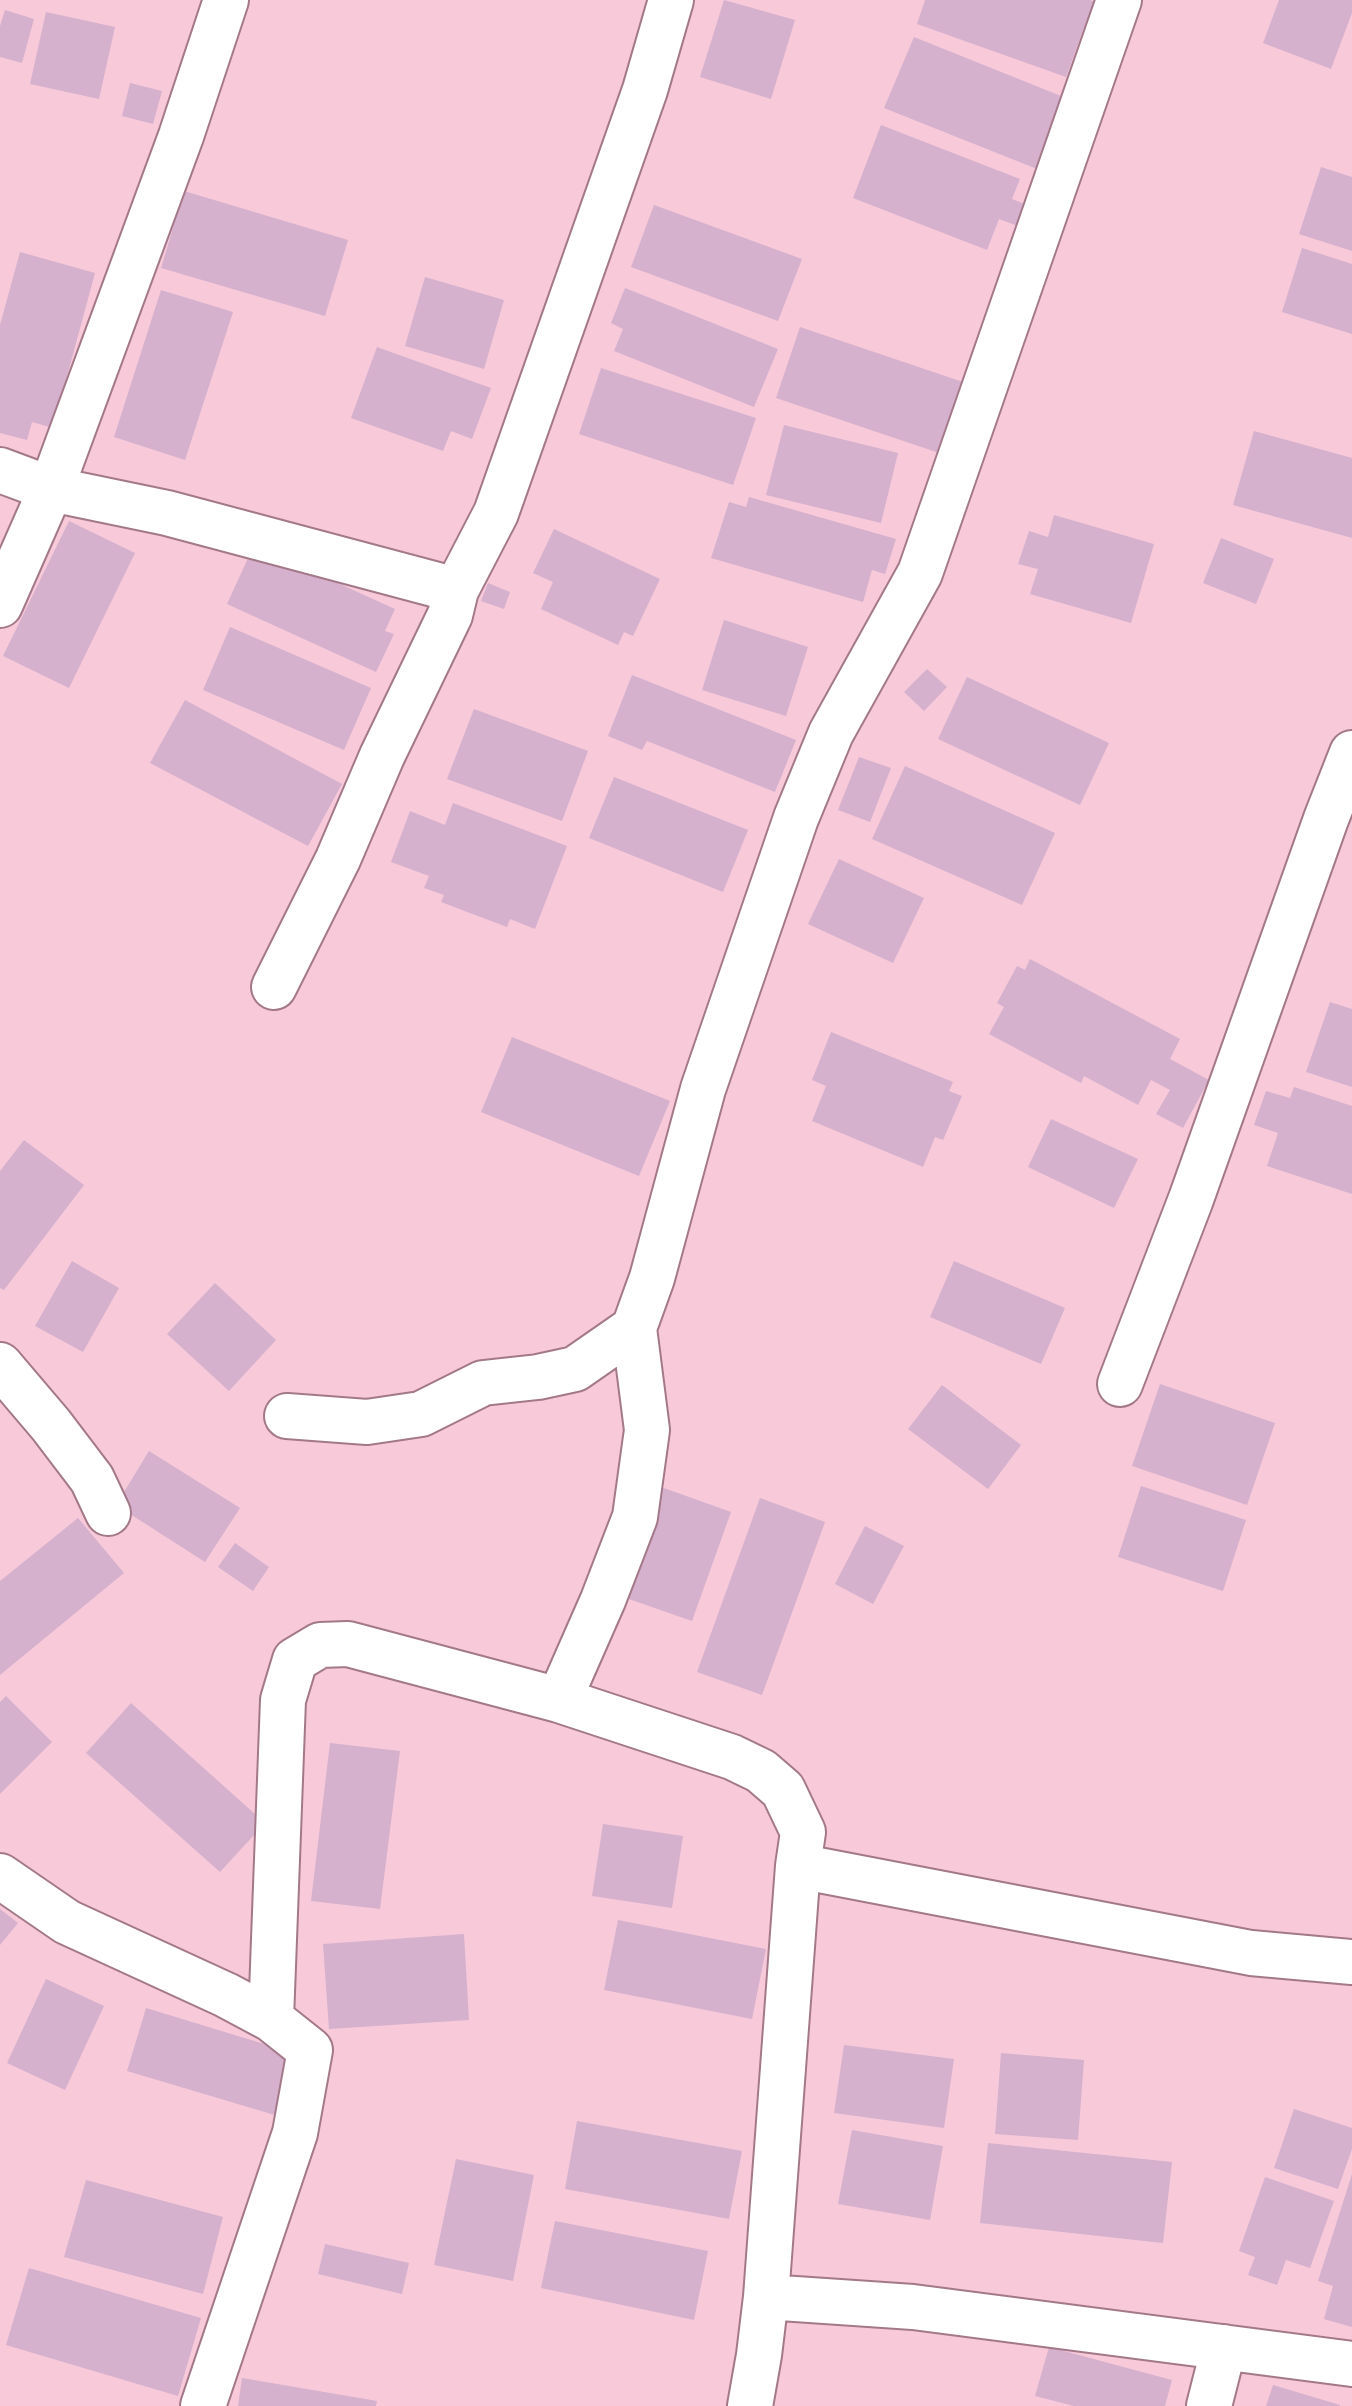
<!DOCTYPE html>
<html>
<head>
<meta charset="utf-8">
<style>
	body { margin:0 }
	canvas { display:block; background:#f7c9d9 }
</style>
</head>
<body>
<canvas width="1352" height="2406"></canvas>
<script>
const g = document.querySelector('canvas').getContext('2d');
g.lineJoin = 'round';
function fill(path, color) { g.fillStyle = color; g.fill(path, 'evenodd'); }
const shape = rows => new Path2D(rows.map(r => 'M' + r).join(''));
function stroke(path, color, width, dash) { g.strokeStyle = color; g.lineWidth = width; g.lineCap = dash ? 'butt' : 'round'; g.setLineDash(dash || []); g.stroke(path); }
const building = shape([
	[724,0,795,20,771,99,700,77],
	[925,0,1090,0,1103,5,1094,30,1084,27,1066,77,917,24],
	[1279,0,1352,0,1352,13,1331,69,1263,43],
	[5,10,34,19,22,63,0,57,0,26],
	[46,12,115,27,99,99,30,84],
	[914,37,1066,98,1037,169,884,108],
	[130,83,162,91,153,124,122,116],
	[881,125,1020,179,1012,199,1027,205,1018,226,999,219,987,250,853,198],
	[1321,167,1352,177,1352,251,1299,234],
	[184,191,348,240,325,316,161,268],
	[654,205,802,259,778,321,631,267],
	[1302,248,1352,264,1352,334,1282,312],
	[20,252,95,273,53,428,32,422,27,440,0,433,0,325],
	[425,277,504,300,484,369,405,346],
	[625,288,778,349,754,407,614,351,623,329,611,323],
	[161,290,233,312,185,460,114,437],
	[800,327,966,383,942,454,776,398],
	[377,347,491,388,472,439,451,431,443,451,351,418],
	[601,368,756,418,733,485,579,434],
	[784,425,898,453,881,523,766,495],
	[1254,431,1352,458,1352,538,1233,505],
	[749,497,896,539,885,574,872,570,863,602,711,558,729,502,746,507],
	[1054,515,1154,544,1131,623,1030,594,1038,569,1018,564,1029,531,1048,537],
	[69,521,135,553,69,688,3,656],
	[554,529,660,579,633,636,624,632,618,645,541,609,553,582,533,573],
	[1221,538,1274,559,1256,604,1203,583],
	[254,545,395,609,385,631,394,634,376,672,227,604],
	[488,583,510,592,504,609,481,601],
	[724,620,808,647,786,716,702,690],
	[230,627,371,688,344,750,203,690],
	[927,669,947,687,924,711,904,692],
	[632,675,796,740,775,792,647,741,642,750,608,736],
	[967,677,1109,743,1080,805,938,739],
	[185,700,342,784,308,846,150,763],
	[474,709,588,751,562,821,447,779],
	[859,757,891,768,870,822,838,810],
	[905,766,1055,833,1022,905,872,839],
	[614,777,748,830,723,892,589,838],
	[453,803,567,846,535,929,510,919,507,927,441,902,444,895,424,888,429,876,391,862,410,811,445,825],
	[839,859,924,898,893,963,808,924],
	[1030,959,1180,1039,1170,1059,1209,1080,1183,1128,1156,1114,1170,1090,1151,1080,1138,1105,1084,1076,1081,1083,989,1034,1004,1007,997,1003,1017,966,1025,970],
	[1330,1002,1352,1009,1352,1087,1306,1072],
	[831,1032,953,1082,949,1091,962,1096,943,1140,935,1137,923,1167,812,1121,826,1086,812,1080],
	[512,1037,670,1101,639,1176,481,1112],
	[1294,1087,1352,1106,1352,1194,1267,1166,1278,1133,1254,1125,1266,1091,1290,1098],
	[1051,1119,1138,1159,1114,1208,1028,1167],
	[24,1140,84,1185,4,1290,0,1288,0,1171],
	[72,1261,119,1288,83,1352,35,1326],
	[954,1261,1065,1308,1041,1364,930,1317],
	[215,1283,276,1340,229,1391,167,1334],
	[1160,1384,1275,1423,1247,1505,1132,1466],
	[942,1385,1021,1445,988,1489,908,1429],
	[149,1451,240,1508,205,1562,116,1505],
	[1141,1486,1246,1520,1223,1591,1118,1557],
	[661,1487,731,1512,692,1621,623,1597],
	[760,1498,825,1522,762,1695,697,1672],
	[78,1518,124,1573,0,1675,0,1581],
	[865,1526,904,1546,873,1604,835,1584],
	[235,1543,269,1567,253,1591,218,1567],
	[6,1696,52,1742,0,1794,0,1702],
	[131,1703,265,1823,220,1872,86,1753],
	[330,1743,400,1751,380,1909,311,1901],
	[603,1824,683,1836,672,1908,592,1896],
	[0,1909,18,1923,0,1945],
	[618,1920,766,1949,752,2019,604,1990],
	[464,1934,469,2020,329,2029,323,1944],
	[46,1979,104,2006,65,2090,7,2063],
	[146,2008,297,2054,278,2116,127,2071],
	[844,2045,954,2059,944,2128,834,2113],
	[1001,2053,1084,2060,1078,2140,995,2134],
	[1294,2109,1352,2128,1352,2149,1338,2189,1274,2168],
	[577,2121,742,2151,729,2219,565,2189],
	[852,2130,943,2146,930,2220,838,2204],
	[988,2143,1172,2162,1163,2243,980,2223],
	[456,2159,534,2175,513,2281,434,2265],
	[1352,2174,1352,2327,1324,2319,1333,2286,1318,2281],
	[1265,2177,1334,2201,1310,2268,1286,2260,1277,2285,1248,2275,1255,2257,1239,2251],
	[86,2180,223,2217,203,2294,64,2257],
	[555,2221,708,2251,694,2320,541,2288],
	[325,2244,409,2263,402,2294,318,2274],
	[29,2268,201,2318,178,2396,6,2345],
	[1049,2347,1172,2380,1165,2406,1074,2406,1035,2396],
	[242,2378,377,2401,376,2406,238,2406],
	[1273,2385,1340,2405,1340,2406,1266,2406]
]);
const minor = shape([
	[0,470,51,489,167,513,456,590],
	[0,605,51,489,181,136,226,0],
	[274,987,338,859,382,756,450,615,456,590,496,513,645,90,671,0],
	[0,1365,51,1425,92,1479,108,1513],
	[1120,1384,1191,1199,1326,819,1352,753],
	[287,1416,367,1422,421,1414,483,1383,538,1377,575,1369,634,1328],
	[559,1700,603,1600,635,1517,647,1430,634,1328,652,1278,703,1089,796,818,831,733,920,573,1119,0],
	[0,1876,67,1922,226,1995,271,2019,310,2050,295,2133,203,2406],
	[271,2019,283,1700,295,1660,320,1645,348,1644,559,1700,732,1757,761,1771,783,1790,803,1832,798,1866],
	[766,2297,913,2307,1352,2364],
	[750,2406,759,2355,766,2297,798,1866,1251,1953,1352,1962],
	[1209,2406,1224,2347]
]);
fill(building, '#d5b1cd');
stroke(minor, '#a37989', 48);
stroke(minor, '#fff', 44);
</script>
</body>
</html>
